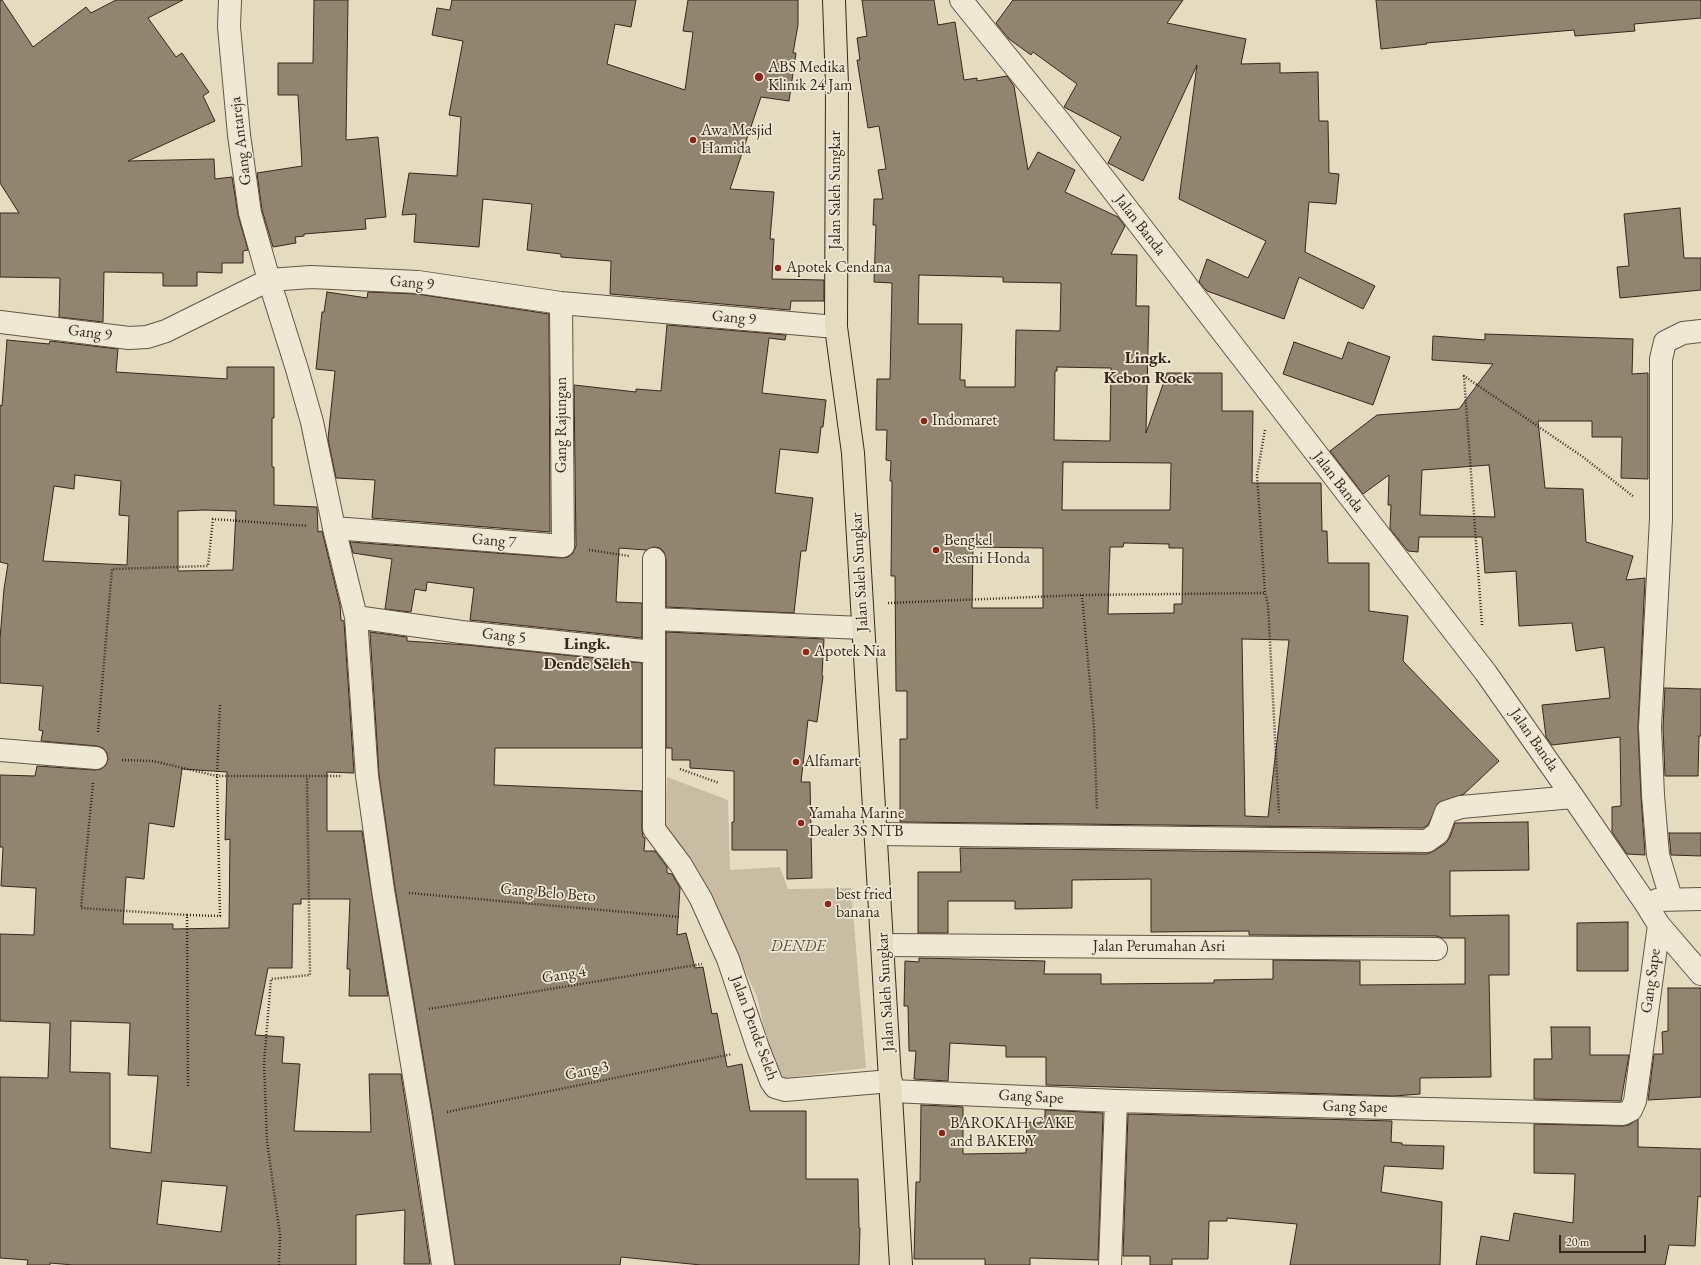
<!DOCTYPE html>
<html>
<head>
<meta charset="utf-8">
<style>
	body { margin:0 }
	#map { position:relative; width:1701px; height:1265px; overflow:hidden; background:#e5dcbf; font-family:"EB Garamond",serif }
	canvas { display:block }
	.scale { position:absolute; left:1559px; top:1235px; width:87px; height:18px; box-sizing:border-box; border:2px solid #39261b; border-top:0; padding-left:5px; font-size:12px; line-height:14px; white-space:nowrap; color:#39261b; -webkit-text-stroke:3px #eee8d5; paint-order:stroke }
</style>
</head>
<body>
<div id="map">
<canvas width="1701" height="1265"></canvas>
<div class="scale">20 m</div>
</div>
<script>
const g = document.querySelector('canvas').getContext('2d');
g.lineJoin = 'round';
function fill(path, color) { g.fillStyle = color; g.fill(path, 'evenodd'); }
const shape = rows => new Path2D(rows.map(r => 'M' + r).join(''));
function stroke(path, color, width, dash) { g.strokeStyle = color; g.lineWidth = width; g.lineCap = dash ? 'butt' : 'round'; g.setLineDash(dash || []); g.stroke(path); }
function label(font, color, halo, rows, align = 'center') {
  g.font = font + ' "EB Garamond",serif'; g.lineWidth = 3.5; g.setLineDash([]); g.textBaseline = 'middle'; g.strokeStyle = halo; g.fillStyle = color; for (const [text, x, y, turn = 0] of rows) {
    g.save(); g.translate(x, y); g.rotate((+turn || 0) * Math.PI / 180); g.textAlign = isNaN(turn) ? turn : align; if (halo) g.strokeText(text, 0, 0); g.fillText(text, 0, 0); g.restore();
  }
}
const green = shape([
	[667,777,728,800,730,870,780,867,788,889,851,888,866,1068,776,1079,757,997,709,892,665,824]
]);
const building = shape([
	[0,0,2,0,33,47,86,7,91,13,116,0,183,0,148,18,176,57,182,53,209,92,203,96,215,121,128,161,214,159,215,179,232,177,238,215,248,250,243,251,243,263,222,263,222,273,197,272,197,286,163,286,163,273,104,272,103,322,59,317,60,278,0,277,0,213,19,213,0,183,0,0],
	[314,0,348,0,346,140,378,137,386,217,365,219,366,229,304,234,304,236,295,237,296,243,273,247,262,210,257,173,302,166,298,95,278,95,278,63,313,63,314,0],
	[452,0,636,0,631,27,615,24,607,64,685,90,693,32,683,31,688,0,798,0,798,25,793,53,796,53,789,101,761,97,730,189,774,192,770,239,774,239,772,279,824,280,824,301,791,301,790,310,610,294,611,261,561,257,561,254,527,250,532,204,483,199,479,247,414,242,416,214,402,215,409,173,457,176,461,117,449,115,463,41,432,35,437,8,450,10,452,0],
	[862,0,934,0,938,25,955,22,964,80,977,78,977,81,1007,76,1014,86,1028,170,1038,152,1075,170,1065,192,1118,217,1125,226,1111,254,1137,255,1136,306,1149,306,1146,433,1167,373,1222,373,1222,411,1253,411,1252,483,1321,483,1322,531,1327,531,1328,563,1369,563,1369,611,1408,616,1403,661,1499,761,1464,794,1438,803,1428,825,1423,828,900,822,900,739,907,739,907,691,896,691,895,576,891,576,892,481,890,481,891,461,886,460,887,430,876,430,877,379,890,379,892,283,874,282,876,225,873,225,874,199,883,199,878,170,886,169,879,126,868,128,857,60,860,60,857,38,867,36,862,0],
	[919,275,1003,277,1003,282,1061,283,1060,331,1016,330,1015,387,965,387,965,380,960,380,962,324,918,324,919,275],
	[1057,367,1111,368,1110,441,1054,440,1055,371,1057,371,1057,367],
	[1063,462,1171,463,1170,510,1062,510,1063,462],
	[1124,543,1169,544,1169,548,1183,548,1182,604,1174,604,1174,613,1108,614,1110,547,1123,547,1124,543],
	[973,547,1043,548,1043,608,972,608,973,547],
	[1242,639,1289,640,1268,817,1245,816,1242,639],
	[1013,0,1183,0,1167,23,1246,39,1241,64,1280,63,1280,73,1318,72,1319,121,1328,121,1329,173,1339,174,1336,204,1309,202,1305,252,1375,286,1363,309,1299,277,1284,319,1207,291,1199,282,1207,259,1248,278,1266,241,1179,199,1197,65,1143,181,1108,163,1121,137,1064,107,1077,84,1033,52,1031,55,1009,39,996,23,1013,0],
	[1376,0,1701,0,1701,18,1634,24,1635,31,1575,36,1574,30,1426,43,1427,44,1381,49,1376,0],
	[1680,208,1684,258,1701,258,1701,290,1620,298,1617,267,1629,266,1624,214,1680,208],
	[327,292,367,298,368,292,417,294,549,314,550,532,372,518,375,480,336,478,328,439,335,371,316,369,322,312,324,312,327,292],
	[667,325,786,335,785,340,769,338,762,393,826,400,823,427,821,427,818,453,780,449,775,493,813,498,806,551,801,551,794,613,666,607,666,559,664,552,660,548,654,547,646,550,619,548,616,602,642,603,642,638,470,620,474,588,427,582,426,591,415,589,411,612,385,609,392,559,353,553,350,542,562,558,568,557,573,553,576,546,574,385,636,392,636,389,661,391,667,325],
	[1485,334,1633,339,1632,374,1648,373,1648,479,1621,478,1622,437,1592,437,1592,421,1538,421,1545,488,1583,489,1586,542,1633,556,1626,580,1645,578,1638,728,1641,796,1645,855,1627,854,1612,832,1612,807,1621,806,1620,737,1552,745,1546,737,1542,705,1610,698,1604,647,1576,651,1572,623,1519,626,1516,571,1485,573,1482,537,1419,537,1418,552,1408,551,1390,529,1391,505,1388,505,1389,475,1363,494,1330,451,1377,415,1459,409,1493,364,1432,360,1433,336,1485,340,1485,334],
	[1489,465,1495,517,1420,515,1422,470,1489,465],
	[7,340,49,344,50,341,118,349,116,372,227,379,227,367,274,367,274,418,272,418,272,467,274,467,274,505,317,507,318,532,322,531,340,605,341,620,344,621,354,773,327,772,327,831,362,831,388,996,349,996,350,969,347,969,350,899,301,899,301,904,293,904,292,968,268,968,255,1035,284,1037,282,1063,300,1064,294,1131,371,1132,369,1074,401,1074,430,1264,404,1264,405,1210,356,1215,356,1265,73,1265,50,1263,50,1265,27,1265,28,1260,0,1258,0,1077,48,1078,50,1023,0,1021,0,934,34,935,36,888,1,886,3,847,0,847,0,775,35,776,37,766,95,770,101,769,106,765,108,759,107,753,103,748,97,746,41,741,43,731,39,730,43,686,0,683,0,639,4,589,8,564,0,562,0,405,2,406,7,340],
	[75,475,121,481,119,515,129,516,127,565,43,561,54,486,74,489,75,475],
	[205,510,236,511,233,570,178,571,178,511,205,510],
	[182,769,227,772,225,840,230,839,229,928,173,929,173,924,123,924,126,877,144,879,149,823,174,827,182,769],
	[71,1021,130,1023,128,1075,158,1076,151,1153,110,1148,110,1073,70,1072,71,1021],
	[162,1181,227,1186,221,1232,157,1224,162,1181],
	[1294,342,1342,359,1348,342,1390,357,1373,405,1283,374,1294,342],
	[370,632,407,637,407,641,467,645,642,663,642,748,495,748,494,785,642,791,642,829,643,837,645,838,644,851,655,851,667,867,667,873,672,874,680,888,677,935,686,933,695,968,703,967,712,1014,717,1013,727,1067,742,1064,750,1111,806,1111,806,1179,858,1179,859,1228,860,1228,859,1265,701,1265,621,1257,620,1265,455,1265,433,1116,395,888,379,775,370,632],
	[666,632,824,639,822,675,823,676,817,722,808,720,801,782,810,782,812,878,787,879,787,850,732,850,732,822,734,822,734,771,690,768,690,760,672,760,672,748,666,748,666,632],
	[1665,688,1701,689,1701,736,1699,736,1698,776,1665,776,1663,727,1665,688],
	[1528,822,1529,870,1450,871,1450,916,1509,915,1509,975,1489,975,1491,1077,1420,1078,1420,1094,1394,1096,1046,1085,1046,1057,1006,1057,1006,1046,950,1043,948,1081,914,1079,916,1051,909,1051,908,1006,904,1006,905,961,919,962,919,958,1045,961,1044,974,1101,974,1101,984,1214,983,1214,980,1273,979,1273,960,1360,961,1360,985,1465,984,1465,938,1443,938,1436,936,1249,935,1249,931,1151,932,1151,879,1072,880,1072,908,1015,909,1015,901,948,901,948,933,918,933,918,872,961,872,960,848,1427,854,1434,851,1446,843,1450,837,1455,823,1528,822],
	[1669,833,1701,833,1701,856,1671,855,1669,833],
	[1628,922,1628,971,1577,971,1577,923,1628,922],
	[1668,988,1701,988,1701,1097,1648,1100,1654,1054,1663,1054,1662,1032,1668,1031,1668,988],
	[1551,1027,1590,1027,1590,1055,1629,1055,1621,1101,1534,1099,1534,1059,1552,1059,1551,1027],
	[921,1105,963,1107,963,1154,1026,1153,1027,1122,1041,1123,1041,1117,1045,1117,1045,1110,1103,1113,1098,1260,1030,1258,1030,1265,985,1265,985,1259,914,1259,916,1182,920,1182,921,1105],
	[1128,1114,1392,1121,1391,1142,1402,1143,1402,1145,1444,1146,1443,1169,1384,1166,1381,1192,1442,1202,1440,1265,1290,1265,1297,1224,1227,1218,1227,1221,1209,1221,1208,1259,1172,1259,1172,1265,1150,1265,1150,1256,1123,1256,1128,1114],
	[1638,1119,1638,1147,1701,1149,1701,1197,1698,1196,1695,1246,1669,1245,1665,1265,1476,1265,1481,1236,1509,1241,1514,1213,1573,1223,1575,1174,1534,1173,1534,1124,1623,1126,1629,1125,1638,1119]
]);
const path = shape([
	[1265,430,1257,475,1265,593,1268,604,1279,813],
	[589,550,629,556],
	[1082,595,1094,728,1097,810],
	[888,603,1082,595,1265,593],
	[1482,625,1464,376,1583,457,1634,497],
	[98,732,112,569,208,566,213,519,308,526],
	[122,760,153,761,217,776,341,776],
	[680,769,719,783],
	[93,783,81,908,187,915],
	[409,893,681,917],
	[429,1009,702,964],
	[188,1086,187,915,220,916,217,776,220,704],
	[447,1112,732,1054],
	[279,1265,280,1235,267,1141,264,1063,271,979,310,975,307,777]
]);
const minor = shape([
	[230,0,229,27,239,135,250,213,269,280,297,369,312,422,334,528,356,617,367,776,383,890,421,1118,443,1265],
	[961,0,1064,127,1486,673,1573,797,1644,901,1659,925,1701,974],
	[0,322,129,338,147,337,166,331,269,280,311,277,418,282,561,303,836,327],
	[334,528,563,546,561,303],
	[654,559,654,829,681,865,701,899,728,959,758,1048,771,1081,775,1087,785,1090,891,1081],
	[356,617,461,632,653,652],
	[654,619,862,628],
	[0,750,96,758],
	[876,834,1427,841,1438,833,1446,812,1461,807,1573,797],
	[1671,898,1658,855,1653,795,1650,727,1661,519,1661,359,1665,342,1683,333,1701,331],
	[1657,900,1701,899],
	[883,945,1436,949],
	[892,1091,1116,1101,1623,1114,1631,1110,1635,1101,1659,925],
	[1110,1265,1116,1101]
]);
const highway = shape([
	[834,0,837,85,836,327,853,453,901,1265]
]);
const markers = [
	[759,77,5,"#8f2418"],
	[693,140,4,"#8f2418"],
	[778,268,4,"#8f2418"],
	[924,421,4,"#8f2418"],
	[936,550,4,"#8f2418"],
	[806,652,4,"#8f2418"],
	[796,762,4,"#8f2418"],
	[801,823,4,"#8f2418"],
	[828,904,4,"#8f2418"],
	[942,1133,4,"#8f2418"]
];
const poiNames = [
	["ABS Medika",768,68],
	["Klinik 24 Jam",768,86],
	["Awa Mesjid",701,131],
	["Hamida",701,149],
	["Apotek Cendana",786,268],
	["Indomaret",932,421],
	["Bengkel",944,541],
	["Resmi Honda",944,559],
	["Apotek Nia",814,652],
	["Alfamart",804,762],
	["Yamaha Marine",809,814],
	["Dealer 3S NTB",809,832],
	["best fried",836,895],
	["banana",836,913],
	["BAROKAH CAKE",950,1124],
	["and BAKERY",950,1142]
];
const streetNames = [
	["Gang Antareja",241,141,-97],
	["Jalan Saleh Sungkar",836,190,-90],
	["Jalan Banda",1140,225,52],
	["Gang 9",412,283,5],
	["Gang 9",734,318,5],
	["Gang 9",90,333,7],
	["Gang Rajungan",562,425,-90],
	["Jalan Banda",1338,482,52],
	["Gang 7",494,541,5],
	["Jalan Saleh Sungkar",860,572,-93],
	["Gang 5",504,636,6],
	["Jalan Banda",1534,740,55],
	["Gang Belo Beto",548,893,5],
	["Jalan Perumahan Asri",1159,947],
	["Gang 4",564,975,-9],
	["Gang Sape",1651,981,-82],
	["Jalan Saleh Sungkar",886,992,-93],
	["Jalan Dende Seleh",754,1028,70],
	["Gang 3",587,1071,-12],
	["Gang Sape",1031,1097,3],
	["Gang Sape",1355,1107,1]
];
const parkNames = [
	["DENDE",798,947]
];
const neighbourhoodNames = [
	["Lingk.",1148,358],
	["Kebon Roek",1148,378],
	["Lingk.",587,644],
	["Dende Seleh",587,664]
];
fill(green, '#c8bda3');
fill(building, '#928570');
stroke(building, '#39261b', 1);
stroke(minor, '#645444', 24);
stroke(highway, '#39261b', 24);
stroke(path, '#39261b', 2.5, [1, 2]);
stroke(minor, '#eee8d5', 22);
stroke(highway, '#e5dcbf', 22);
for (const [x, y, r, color] of markers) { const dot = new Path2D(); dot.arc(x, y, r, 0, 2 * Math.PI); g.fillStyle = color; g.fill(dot); stroke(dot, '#eee8d5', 1.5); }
label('16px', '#39261b', '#eee8d5', poiNames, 'left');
label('16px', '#39261b', '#eee8d5', streetNames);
label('italic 16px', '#5d4c3d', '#eee8d5', parkNames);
label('bold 17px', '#39261b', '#eee8d5', neighbourhoodNames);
</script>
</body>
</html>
